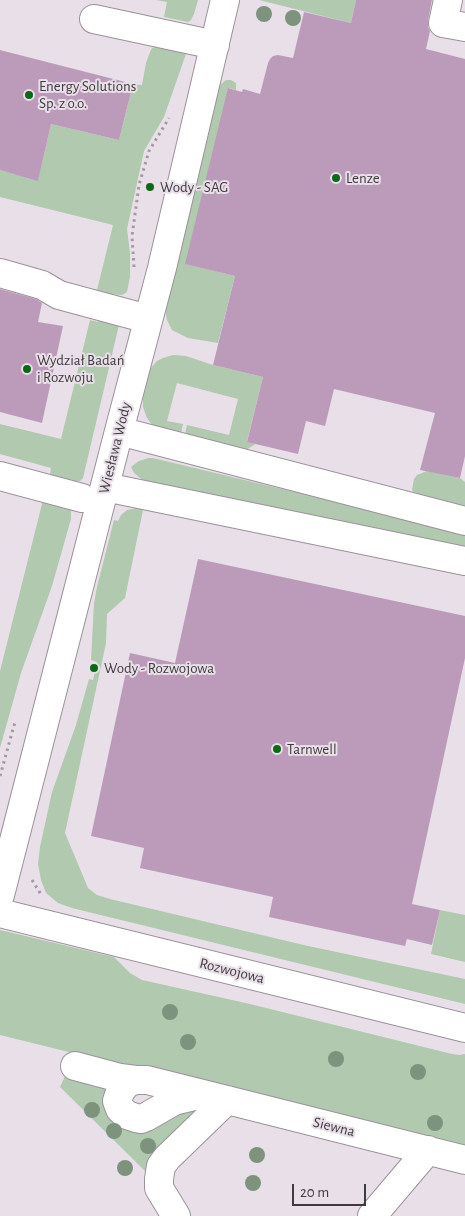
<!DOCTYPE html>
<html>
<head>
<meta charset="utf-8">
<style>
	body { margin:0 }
	#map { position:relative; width:465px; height:1216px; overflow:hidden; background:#e9dfe8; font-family:"Alegreya Sans",sans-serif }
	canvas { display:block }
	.scale { position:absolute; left:292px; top:1184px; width:74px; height:22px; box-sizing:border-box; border:2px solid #3e3b3e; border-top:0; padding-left:6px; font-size:15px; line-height:18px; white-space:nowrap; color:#3e3b3e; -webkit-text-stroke:4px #e9dfe8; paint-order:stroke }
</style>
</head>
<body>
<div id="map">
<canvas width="465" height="1216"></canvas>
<div class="scale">20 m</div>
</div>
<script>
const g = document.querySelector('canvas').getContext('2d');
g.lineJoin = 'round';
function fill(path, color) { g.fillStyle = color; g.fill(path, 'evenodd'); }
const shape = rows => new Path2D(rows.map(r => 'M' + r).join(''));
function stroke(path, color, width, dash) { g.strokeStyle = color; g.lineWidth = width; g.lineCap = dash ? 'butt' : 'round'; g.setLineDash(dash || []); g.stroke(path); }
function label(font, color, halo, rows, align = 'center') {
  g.font = font + ' "Alegreya Sans",sans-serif'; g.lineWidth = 4; g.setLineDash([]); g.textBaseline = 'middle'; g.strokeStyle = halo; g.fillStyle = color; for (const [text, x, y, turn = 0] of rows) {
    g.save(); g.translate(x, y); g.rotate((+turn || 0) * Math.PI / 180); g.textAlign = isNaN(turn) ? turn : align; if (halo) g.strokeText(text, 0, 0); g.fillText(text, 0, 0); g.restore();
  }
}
const green = shape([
	[156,0,198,0,194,14,191,20,188,22,164,17,167,2],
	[259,0,356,0,351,23],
	[157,47,175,50,187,51,164,117,144,151,127,229,130,253,130,277,127,292,122,295,111,294,97,290,113,225,0,197,0,170,38,180,51,124,119,140,133,84,142,85,146,63,150,52,152,48],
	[226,80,231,80,236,83,236,90,229,88,186,264,235,276,218,343,188,338,172,330,167,320,164,305,218,90,221,84],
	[99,317,119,325,83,478,80,481,74,481,50,474,51,468,0,454,0,424,61,439,90,320,98,322],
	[173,355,186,356,213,365,263,377,247,441,255,444,254,445,241,453,184,439,187,425,229,435,238,399,177,383,167,421,183,424,180,438,156,430,147,418,143,407,143,399,144,389,150,369,157,361,163,358],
	[148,458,153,458,465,533,465,549,144,481,134,473,131,467,139,461],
	[427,471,460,478,465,482,465,506,415,494,412,490,414,479,417,475],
	[43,500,68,506,71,509,71,519,52,586,21,673,0,748,0,671],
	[138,508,143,510,125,598,107,614,106,643,65,833,88,888,97,895,110,899,308,946,465,979,465,1004,72,908,58,903,46,893,41,880,38,864,40,847,52,792,76,725,89,679,93,680,97,662,91,660,94,603,97,587,114,520,118,521,121,515,127,510],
	[440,910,465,915,465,962,431,954],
	[0,930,114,957,130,973,142,980,250,1004,452,1054,460,1055,465,1054,465,1150,0,1035],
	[68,1070,105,1084,118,1117,206,1108,164,1155,146,1172,60,1087]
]);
const building = shape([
	[356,0,432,0,428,20,428,27,430,31,426,49,465,59,465,456,460,478,420,470,435,413,334,389,325,426,306,421,298,454,247,442,263,377,213,365,235,276,185,264,228,88,242,92,243,89,260,94,268,63,270,59,273,56,278,55,293,58,304,12,351,23],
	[0,50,133,84,119,140,51,124,38,181,0,170],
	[0,289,36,299,42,303,38,322,63,326,42,423,0,412],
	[198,559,465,616,465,658,412,904,440,910,432,945,407,939,405,946,269,917,273,897,140,868,144,848,91,836,130,653,175,663]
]);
const path = shape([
	[134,267,132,236,139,185,149,151,169,118],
	[0,776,15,722],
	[32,880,42,896]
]);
const minor = shape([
	[448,0,443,23,465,27],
	[94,19,215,45],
	[0,273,42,285,59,295,148,319],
	[119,431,465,521],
	[0,476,82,498],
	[105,487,465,561],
	[0,895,119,431,162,268,225,0],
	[0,913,465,1028],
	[75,1066,120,1078,136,1080],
	[203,1094,174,1101,146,1117,141,1119,136,1118,127,1115,120,1109,117,1101,120,1092,127,1083,136,1080,147,1080,227,1100,465,1160],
	[176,1216,159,1188,159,1179,161,1166,167,1158,227,1100],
	[372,1216,428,1150]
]);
const trees = [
	[264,14],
	[293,18],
	[170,1012],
	[188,1042],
	[336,1059],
	[418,1072],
	[92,1110],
	[435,1123],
	[114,1131],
	[148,1146],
	[257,1155],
	[125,1168],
	[253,1183]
];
const markers = [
	[29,95,5,"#096a15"],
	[336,178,5,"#096a15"],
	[150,187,5,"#096a15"],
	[27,369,5,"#096a15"],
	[94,668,5,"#096a15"],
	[277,749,5,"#096a15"]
];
const poiNames = [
	["Energy Solutions",39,86],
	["Sp. z o.o.",39,103],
	["Lenze",346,178],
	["Wody - SAG",160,187],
	["Wydział Badań",37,360],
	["i Rozwoju",37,377],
	["Wody - Rozwojowa",104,668],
	["Tarnwell",287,749]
];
const streetNames = [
	["Wiesława Wody",115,448,-76],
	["Rozwojowa",232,971,14],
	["Siewna",334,1127,14]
];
fill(green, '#b0c9af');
fill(building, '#bc9bba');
stroke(minor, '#9b929a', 30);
stroke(path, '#a19aa1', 3, [2.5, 4]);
stroke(minor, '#fff', 28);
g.fillStyle = '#7e937e';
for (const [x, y] of trees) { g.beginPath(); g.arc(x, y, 8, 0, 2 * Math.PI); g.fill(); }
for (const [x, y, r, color] of markers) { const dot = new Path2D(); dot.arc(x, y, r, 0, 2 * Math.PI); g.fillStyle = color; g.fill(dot); stroke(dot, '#e9dfe8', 2); }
label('15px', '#3e3b3e', '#e9dfe8', poiNames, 'left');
label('15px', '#3e3b3e', '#e9dfe8', streetNames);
</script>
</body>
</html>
